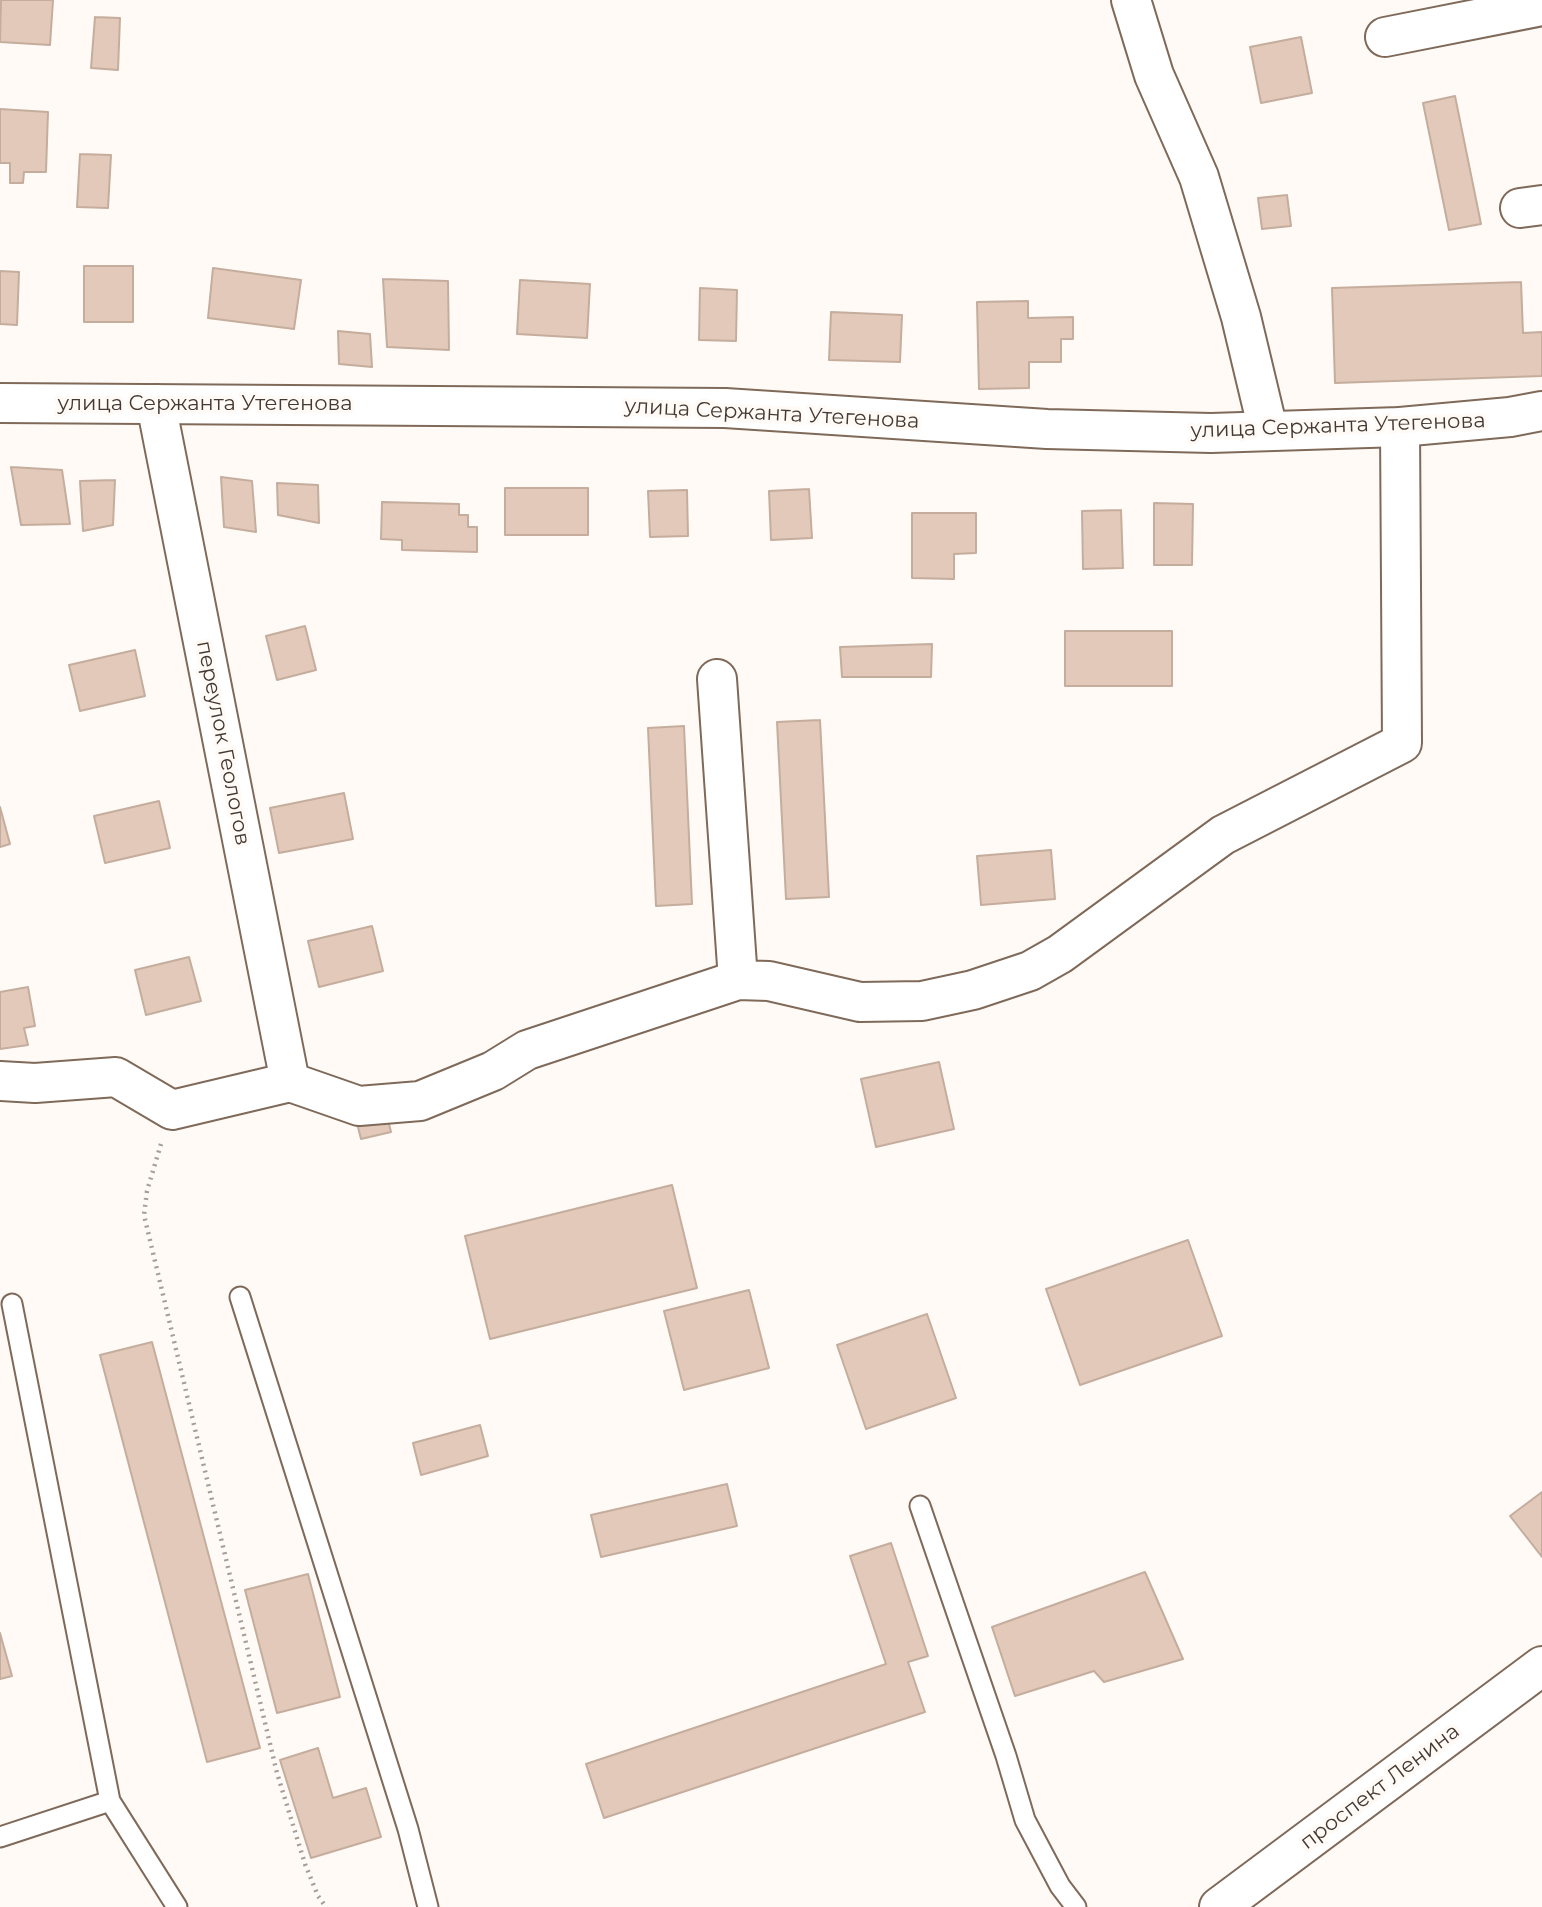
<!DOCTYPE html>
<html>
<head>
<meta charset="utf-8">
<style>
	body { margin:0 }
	canvas { display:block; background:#fffaf6 }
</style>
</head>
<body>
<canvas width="1542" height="1907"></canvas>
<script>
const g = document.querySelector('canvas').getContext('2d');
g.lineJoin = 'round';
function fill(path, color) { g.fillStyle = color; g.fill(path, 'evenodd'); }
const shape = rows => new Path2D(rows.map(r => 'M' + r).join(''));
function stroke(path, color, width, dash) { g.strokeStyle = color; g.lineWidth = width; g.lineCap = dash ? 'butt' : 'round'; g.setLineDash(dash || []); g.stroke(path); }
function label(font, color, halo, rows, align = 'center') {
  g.font = font + ' Montserrat,sans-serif'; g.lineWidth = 7; g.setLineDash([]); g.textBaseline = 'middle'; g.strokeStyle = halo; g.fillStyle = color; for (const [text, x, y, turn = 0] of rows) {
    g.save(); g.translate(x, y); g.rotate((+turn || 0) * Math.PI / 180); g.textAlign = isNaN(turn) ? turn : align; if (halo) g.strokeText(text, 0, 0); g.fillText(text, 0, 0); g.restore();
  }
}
const building = shape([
	[1,0,53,0,50,45,0,42,1,0],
	[95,17,120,18,118,70,91,68,95,17],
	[1301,37,1312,93,1261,103,1250,47,1301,37],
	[1455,96,1481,224,1449,230,1423,103,1455,96],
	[0,109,48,112,46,172,24,172,23,183,10,183,10,163,0,163,0,109],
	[80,154,111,155,108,208,77,207,80,154],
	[1287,195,1291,226,1262,229,1258,198,1287,195],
	[84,266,133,266,133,322,84,322,84,266],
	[213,268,301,280,294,329,208,318,213,268],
	[0,271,19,272,17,325,0,324,0,271],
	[383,279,448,281,449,350,387,347,383,279],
	[520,280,590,284,587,338,517,334,520,280],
	[1521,282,1523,333,1542,332,1542,376,1335,383,1332,288,1521,282],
	[700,288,737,290,736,341,699,340,700,288],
	[1028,301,1028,318,1073,317,1073,339,1061,339,1061,362,1029,362,1029,388,979,389,977,302,1028,301],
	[831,312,902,315,900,362,829,360,831,312],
	[338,331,370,334,372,367,339,364,338,331],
	[11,467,62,470,70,524,21,525,11,467],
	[221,477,252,481,256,532,224,527,221,477],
	[115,480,113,525,83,531,80,481,115,480],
	[277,483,318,485,319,523,278,515,277,483],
	[505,488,588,488,588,535,505,535,505,488],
	[809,489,812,538,771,540,769,491,809,489],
	[687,490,688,536,650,537,648,491,687,490],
	[382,502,459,504,459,515,468,515,468,527,477,527,477,552,402,550,402,540,381,539,382,502],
	[1154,503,1193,504,1192,565,1154,565,1154,503],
	[1121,510,1123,568,1083,569,1082,511,1121,510],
	[912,513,976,513,976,553,954,554,954,579,912,578,912,513],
	[305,626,316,670,277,680,266,636,305,626],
	[1065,631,1172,631,1172,686,1065,686,1065,631],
	[932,644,931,677,842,677,840,647,932,644],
	[135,650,145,696,80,711,69,665,135,650],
	[820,720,829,897,786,899,777,722,820,720],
	[684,726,692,904,656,906,648,728,684,726],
	[344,793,353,839,279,853,270,808,344,793],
	[159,801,170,848,105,863,94,816,159,801],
	[0,807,10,844,0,847,0,807],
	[1051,850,1055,899,981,905,977,856,1051,850],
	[372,926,383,971,319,987,308,941,372,926],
	[189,957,201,1001,146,1015,135,970,189,957],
	[28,987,35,1026,24,1028,28,1045,0,1049,0,992,28,987],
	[939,1062,954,1129,876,1147,861,1079,939,1062],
	[385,1108,391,1132,361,1139,355,1115,385,1108],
	[672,1185,697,1288,490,1339,465,1236,672,1185],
	[1188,1240,1222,1336,1080,1385,1046,1289,1188,1240],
	[749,1290,769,1368,684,1390,664,1311,749,1290],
	[927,1314,956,1398,866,1429,837,1345,927,1314],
	[152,1342,260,1748,207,1762,100,1355,152,1342],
	[480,1425,488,1456,421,1475,413,1443,480,1425],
	[727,1484,737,1526,601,1557,591,1515,727,1484],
	[1542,1492,1542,1557,1510,1516,1542,1492],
	[891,1543,928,1656,908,1662,925,1712,604,1818,586,1764,886,1664,850,1556,891,1543],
	[1145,1572,1183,1659,1104,1682,1094,1671,1015,1696,992,1627,1145,1572],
	[308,1574,340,1697,277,1713,245,1590,308,1574],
	[0,1633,12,1676,0,1679,0,1633],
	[318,1748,333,1798,366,1788,381,1837,311,1858,280,1760,318,1748]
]);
const path = shape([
	[161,1144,147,1191,144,1215,277,1773,305,1864,318,1896,326,1907]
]);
const service = shape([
	[240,1297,408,1829,428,1907],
	[12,1304,110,1801,177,1907],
	[920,1506,1006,1756,1025,1820,1060,1886,1076,1907],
	[0,1837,110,1801]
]);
const minor = shape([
	[1131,0,1154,75,1199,177,1241,317,1268,430],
	[1385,37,1542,6],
	[1520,208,1542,205],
	[156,404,290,1082],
	[717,679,738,980],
	[0,1081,35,1083,116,1077,172,1110,290,1082,359,1106,420,1101,493,1071,527,1050,738,980,769,981,860,1002,922,1001,973,990,1030,971,1060,954,1223,835,1402,743,1400,427]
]);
const secondary = shape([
	[0,403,725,408,1047,429,1211,433,1400,427,1510,417,1542,411]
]);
const primary = shape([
	[1219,1907,1542,1666]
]);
const streetNames = [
	["улица Сержанта Утегенова",205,404],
	["улица Сержанта Утегенова",772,414,3],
	["улица Сержанта Утегенова",1338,426,-2],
	["переулок Геологов",223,743,79],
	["проспект Ленина",1380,1787,-37]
];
fill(building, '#e3c9b9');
stroke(building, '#c5ad9d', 2);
stroke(service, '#7f6a5a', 23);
stroke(minor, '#7f6a5a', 42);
stroke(secondary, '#7f6a5a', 42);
stroke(primary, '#7f6a5a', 42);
stroke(path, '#a59e98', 4.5, [2, 5]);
stroke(service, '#fff', 19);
stroke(minor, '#fff', 38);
stroke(secondary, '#fff', 38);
stroke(primary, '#fff', 38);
label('21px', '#443a33', '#fffaf6', streetNames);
</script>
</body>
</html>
